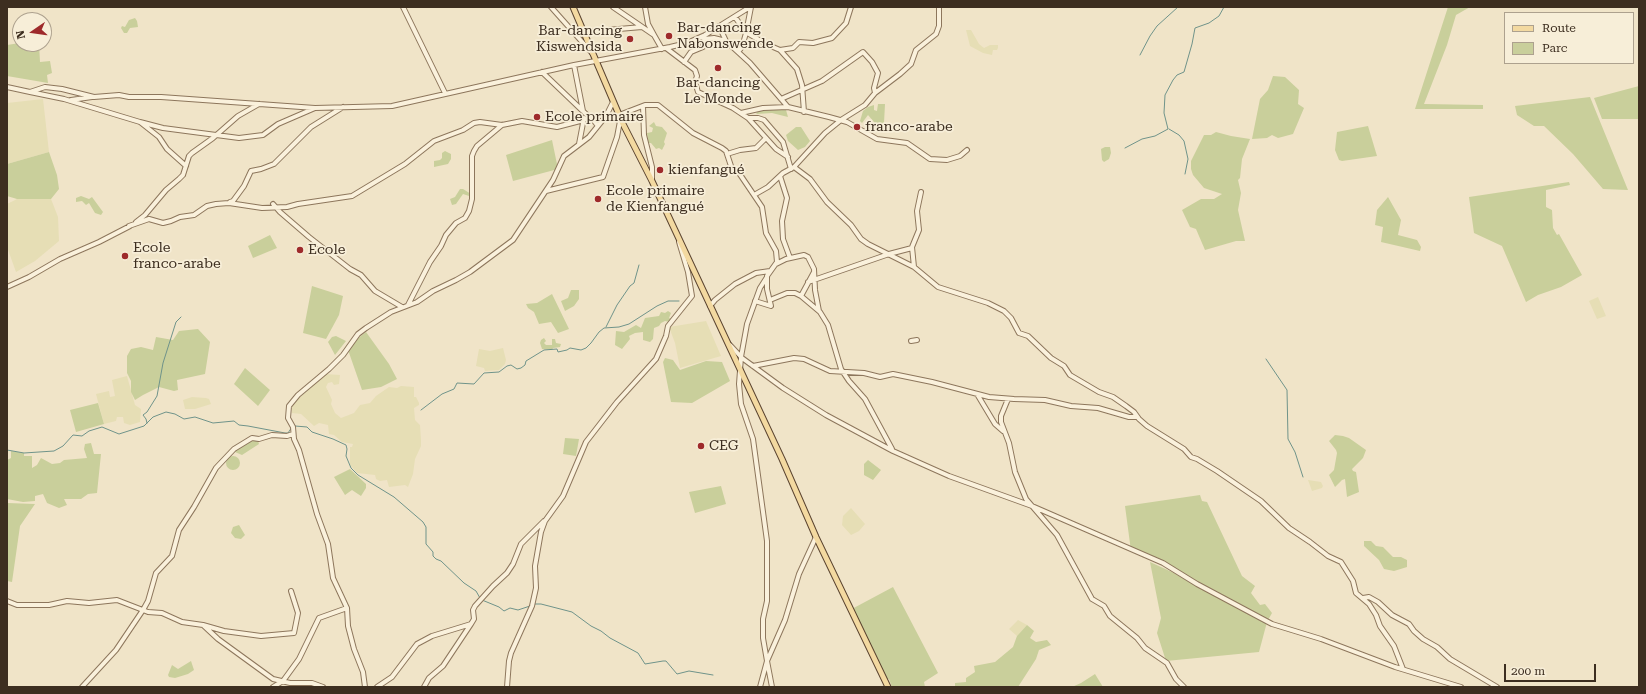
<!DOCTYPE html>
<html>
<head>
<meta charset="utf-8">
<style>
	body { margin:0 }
	#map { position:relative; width:1646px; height:694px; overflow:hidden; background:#f0e4c8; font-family:"Roboto Serif",serif }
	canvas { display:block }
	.frame { position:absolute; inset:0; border:8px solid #3d2e20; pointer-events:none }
	.legend { position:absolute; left:1504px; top:12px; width:130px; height:52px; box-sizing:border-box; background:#f7eed8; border:1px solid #ada18e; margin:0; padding:5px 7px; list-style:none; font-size:12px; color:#3d2e20 }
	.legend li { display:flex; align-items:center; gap:8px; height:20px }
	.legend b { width:20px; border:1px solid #ada18e }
	.north { position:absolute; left:12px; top:12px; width:40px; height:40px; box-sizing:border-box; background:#f7eed8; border:1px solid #ada18e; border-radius:50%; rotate:257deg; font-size:11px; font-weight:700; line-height:16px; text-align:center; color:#3d2e20 }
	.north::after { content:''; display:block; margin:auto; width:14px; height:18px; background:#9e2a2b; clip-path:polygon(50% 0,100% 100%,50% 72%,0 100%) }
	.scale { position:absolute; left:1504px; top:664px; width:92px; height:18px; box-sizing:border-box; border:2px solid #3d2e20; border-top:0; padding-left:5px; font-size:12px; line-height:14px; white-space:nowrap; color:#3d2e20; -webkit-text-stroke:3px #f7eed8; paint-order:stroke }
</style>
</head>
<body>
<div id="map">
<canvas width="1646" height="694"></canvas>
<div class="frame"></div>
<ul class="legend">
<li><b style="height:5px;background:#f3d9a0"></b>Route</li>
<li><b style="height:11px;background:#c9cf9b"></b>Parc</li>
</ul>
<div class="north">N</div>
<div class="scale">200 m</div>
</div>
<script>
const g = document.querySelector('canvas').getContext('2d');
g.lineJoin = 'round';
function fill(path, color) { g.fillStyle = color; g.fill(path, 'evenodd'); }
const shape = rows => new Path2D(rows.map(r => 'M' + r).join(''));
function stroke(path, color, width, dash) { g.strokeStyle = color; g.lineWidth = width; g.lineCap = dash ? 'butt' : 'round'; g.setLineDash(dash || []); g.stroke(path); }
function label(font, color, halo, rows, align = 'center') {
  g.font = font + ' "Roboto Serif",serif'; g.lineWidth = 3.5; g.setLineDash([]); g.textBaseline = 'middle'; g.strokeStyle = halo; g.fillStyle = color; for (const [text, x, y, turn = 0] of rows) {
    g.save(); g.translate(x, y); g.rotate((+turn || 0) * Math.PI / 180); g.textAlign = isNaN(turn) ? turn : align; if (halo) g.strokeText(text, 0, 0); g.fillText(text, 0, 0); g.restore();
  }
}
const farmland = shape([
	[966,30,971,30,979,44,984,48,990,45,998,45,998,48,997,50,993,50,992,55,983,53,970,46],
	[43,99,49,152,7,164,7,103],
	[17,199,51,199,58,217,59,241,35,261,16,272,7,247,7,204],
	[1598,297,1606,316,1597,319,1589,301],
	[706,321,721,356,680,368,675,343,669,327],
	[503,348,506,360,505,364,499,370,485,371,484,368,476,366,479,349,490,351],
	[325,374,340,375,339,384,334,385,332,382,328,383,326,387,332,400,331,404,335,413,341,418,354,413,360,405,370,403,376,396,389,387,397,388,401,386,414,387,414,397,416,397,419,403,419,405,414,408,415,420,420,425,421,440,421,446,415,459,413,474,408,487,405,485,389,487,387,480,380,481,376,479,375,475,357,473,350,465,350,447,352,447,353,444,342,442,334,435,329,434,328,425,319,423,314,426,301,414,292,413,292,405,298,399,319,380,319,379],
	[127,376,135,405,141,409,140,422,130,425,124,423,123,417,117,417,116,421,104,424,96,394,109,391,110,397,115,396,112,380],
	[192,397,206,398,209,399,211,404,195,409,185,409,183,400],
	[1308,480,1321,482,1323,486,1322,488,1312,491],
	[851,508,865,524,859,531,851,535,842,525,843,516],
	[1018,620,1027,625,1017,636,1009,629]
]);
const green = shape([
	[1448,7,1470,7,1456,15,1447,45,1424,104,1483,105,1483,109,1415,109],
	[135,18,137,21,138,27,130,28,127,33,124,33,121,28,122,26,125,27,129,20],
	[20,43,39,44,40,62,50,61,52,73,47,75,48,83,7,76,7,45],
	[1273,76,1285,77,1299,90,1298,104,1304,108,1293,134,1278,138,1272,135,1267,138,1252,139,1260,99,1268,90],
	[1639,86,1639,119,1602,119,1594,98],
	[1590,97,1628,190,1603,189,1573,154,1544,126,1534,126,1517,115,1515,106],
	[878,104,885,104,884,123,880,129,868,115,862,123,860,121,863,111,868,107,874,105,874,110,877,111],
	[764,108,783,108,786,110,788,117,772,113,757,114,756,113],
	[654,122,656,126,662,127,667,133,664,142,665,144,662,150,659,148,656,149,651,143,648,143,647,133,652,132,653,128,649,126],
	[1368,126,1377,156,1342,161,1339,160,1335,150,1337,132],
	[796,127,801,127,810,141,805,147,798,150,788,141,786,135],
	[1216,132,1231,136,1250,139,1242,159,1240,178,1238,180,1241,193,1238,210,1245,241,1236,241,1205,250,1196,229,1190,227,1182,210,1201,199,1214,199,1222,194,1204,188,1193,175,1191,169,1191,161,1204,135,1211,135],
	[552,140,558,169,513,181,506,155],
	[1105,147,1110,147,1111,153,1109,159,1104,162,1102,160,1101,149],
	[445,151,451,154,451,159,448,164,434,167,434,161,440,160,442,158,442,153],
	[49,152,57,175,59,189,51,199,17,199,7,196,7,164],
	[1569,182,1570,185,1546,190,1546,207,1552,210,1553,228,1557,235,1559,234,1582,275,1561,287,1538,295,1526,302,1502,246,1474,233,1469,197],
	[460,189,463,189,471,194,469,196,463,194,456,204,452,205,450,199,455,197],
	[81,196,89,199,92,197,103,212,101,215,95,213,89,203,86,205,82,201,76,202,76,198],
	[1388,197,1401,220,1398,235,1417,240,1421,247,1420,251,1381,242,1383,227,1375,225,1377,210],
	[270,235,277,248,253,258,248,246],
	[312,286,343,296,339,315,326,339,303,333],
	[571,290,579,290,579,299,574,306,565,311,561,301,568,298],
	[552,294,569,329,558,333,551,322,539,324,534,312,528,308,526,304,537,303],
	[668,311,671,313,669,318,672,319,670,322,665,321,661,323,659,326,654,328,653,339,650,342,643,340,643,332,635,333,629,336,630,339,622,349,615,345,616,331,624,332,636,325,641,328,645,318,659,316,661,312,665,313],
	[198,329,210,342,205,374,177,380,178,390,174,391,159,387,143,395,135,400,131,392,131,381,127,373,127,356,131,349,141,347,153,350,156,337,173,340,179,331],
	[366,332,389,364,397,379,381,387,362,390,347,347],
	[336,336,346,341,335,355,328,342,332,337],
	[544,338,546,341,544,343,546,345,552,345,552,339,555,339,556,343,561,344,560,347,553,348,552,350,542,349,540,343,541,340],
	[665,358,673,360,680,370,706,361,722,362,730,381,692,403,671,402,663,362],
	[245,368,270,390,258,406,234,384],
	[98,403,104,424,76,432,70,410],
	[1335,435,1343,436,1349,438,1366,450,1363,458,1352,469,1353,471,1356,472,1359,492,1347,497,1345,479,1342,480,1335,487,1329,475,1334,470,1337,453,1336,450,1329,441],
	[251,438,258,441,259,444,242,455,235,452,235,450,243,446,246,442],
	[565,438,579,439,576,456,563,454],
	[91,443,94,454,101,454,97,493,88,494,81,499,64,499,67,505,59,508,47,503,43,494,35,496,35,501,23,502,7,499,7,460,11,458,11,451,24,453,24,456,32,456,32,468,37,465,41,458,52,464,60,463,64,460,87,458,84,449,85,444],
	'226 463a7 7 0 1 1 14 0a7 7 0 1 1-14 0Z',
	[868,460,881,470,873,480,864,475,864,464],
	[350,469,366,484,366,488,361,496,352,490,345,495,334,477],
	[721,486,726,504,695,513,689,492],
	[1200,495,1202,501,1207,502,1242,576,1255,586,1251,593,1260,605,1265,604,1272,613,1267,622,1259,652,1166,661,1157,633,1161,618,1150,562,1172,572,1197,586,1173,569,1131,551,1125,506],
	[7,503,35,504,20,526,12,582,7,581],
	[239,525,245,535,241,539,235,538,231,533,233,527],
	[1364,541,1371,541,1376,546,1383,547,1393,557,1401,557,1407,560,1407,567,1394,571,1384,569,1379,560,1364,546],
	[893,587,938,673,924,682,925,687,892,687,889,679,884,679,850,610],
	[1027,625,1034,631,1030,638,1036,642,1047,640,1051,645,1039,650,1036,659,1018,687,955,687,955,683,966,682,966,678,975,672,974,666,995,662,1013,647,1017,636],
	[191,661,194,670,188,674,175,678,169,677,168,675,172,665,178,669],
	[1095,674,1103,687,1072,687,1081,683]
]);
const stream = shape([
	[1140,55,1150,36,1157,26,1178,7],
	[1169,129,1179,135,1184,141,1188,159,1185,174],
	[1125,148,1142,139,1155,136,1168,129,1164,113,1165,95,1173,80,1177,75,1184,72,1192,44,1195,28,1209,23,1219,16,1224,7],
	[606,327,617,305,630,286,634,283,639,265],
	[1266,359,1287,390,1288,439,1295,452,1303,477],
	[421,410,442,394,454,389,457,383,474,384,484,373,499,372,507,366,511,365,517,369,521,368,525,365,526,361,544,350,557,349,558,352,567,350,570,348,581,350,586,348,591,343,599,332,604,328,619,327,629,324,657,306,668,301,679,301],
	[147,423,146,419,143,415,147,412,157,396,163,363,176,322,181,317],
	[295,426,307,427,312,432,333,439,346,445,347,449,346,456,351,468,358,475,394,497,423,522,426,527,426,544,433,552,433,556,436,559,441,561,464,583,476,591,480,598],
	[7,450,24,453,54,451,63,446,73,435,82,436,89,431,102,427,119,434,144,426,153,417,166,412,175,414,184,419,195,417,213,423,234,421,239,425,248,426,285,433,288,433,292,427],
	[482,600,499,607,504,611,510,608,518,610,530,606],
	[535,604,541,604,572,612,591,626,601,631,610,638,638,653,645,664,663,661,666,661,677,674,689,671,713,675]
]);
const minor = shape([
	[403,7,445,93],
	[551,7,592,53],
	[613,7,654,35,662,49],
	[645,7,648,24,654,35],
	[735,17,742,27,749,34,766,44,780,50,797,69,802,85,804,112],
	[719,26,726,41,750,63,788,107],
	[584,32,642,27],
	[704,39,714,38,726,41],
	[666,48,695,70,697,76,695,82,698,92,733,108,748,118,758,118,764,120,783,142,791,169],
	[780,50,793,48,799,42,813,43,832,38,846,23,851,7],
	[738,52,742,47,746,33,751,7],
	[684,62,691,52,703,47,705,35],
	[574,65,583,111],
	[542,72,587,115,591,117,607,115,620,121],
	[7,87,30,92,45,87,62,89,94,97,119,95,129,97,161,97,315,108,392,106,574,65,670,47,687,43,705,35,750,7],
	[30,92,64,99,140,122,159,137,167,149,186,166],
	[781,99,822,81,863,52,872,62,878,73,874,88,875,93],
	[71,100,92,97],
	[643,106,644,135,652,167,652,179],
	[741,113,763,108,788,107,829,117,847,122,877,139,907,143,930,159,947,160,960,156,967,150],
	[748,118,776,149,788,157],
	[140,122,163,128,239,138,263,135,278,124,315,108],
	[579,144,584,118],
	[727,154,740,150,756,148,766,138],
	[794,167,810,179,827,202,851,225,861,239,868,244,914,267,938,287,988,303,1004,311,1011,318,1019,333,1028,336,1051,358,1064,366,1070,375,1099,392,1113,397,1126,406,1134,412,1139,419,1147,426,1184,449,1191,457,1197,459,1217,471,1261,501,1289,528,1310,542,1328,556,1341,562,1353,581,1356,593,1369,604,1376,615,1380,626,1394,646,1403,669],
	[780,176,787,198,782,221,783,239,790,258],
	[546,191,603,177,617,137,620,121,619,115,645,105,658,105,693,133,722,148,726,151,732,169,739,173,762,207,766,233,776,251,777,262,767,276,767,289,771,306,755,301],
	[754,195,768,187,783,173,794,167,825,133,841,120,865,105,875,93,900,74,911,64,916,50,936,34,939,26,939,7],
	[230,202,233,201,244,186,251,171,261,169,274,164,311,127,343,107],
	[273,204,280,212,309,237,350,269,361,275,375,291,402,307],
	[136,222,145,215,166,190,179,179,183,175,189,156,192,153,213,138,238,116,259,104],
	[129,226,149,219,163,223,171,221,180,217,194,215,207,206,216,204,229,203,262,208,287,207,298,204,352,196,405,164,434,141,463,130,474,123,480,122,502,125,522,121,557,127,584,120,591,117,598,126],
	[776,264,786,259,804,255,808,257,814,269,815,290,819,311],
	[914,267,912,247,919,230,917,211,921,192],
	[808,282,889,254,912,248],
	[7,287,29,277,60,259,99,242,130,226],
	[801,296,814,272],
	[770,300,787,293,795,293,801,296,820,312,828,325,841,369,849,381,865,399,892,449],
	[408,305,430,262,441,246,446,235,456,223,465,218,469,211,472,199,472,156,474,151,477,146,502,125],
	[710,306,715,300,735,284,756,273,770,271],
	[911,341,917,340],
	[730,345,742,358,783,388,826,415,893,451,949,476,1032,506,1163,563,1197,584,1272,624,1321,639,1395,667,1461,687],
	[753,366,794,358,804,359,830,371,864,373,880,377,893,374,932,382,989,397,1014,399,1045,400,1071,406,1098,408,1129,417,1136,417],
	[977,394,995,424,1003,431],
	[1008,399,1001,416,1001,422,1009,443,1015,472,1026,499,1057,535,1092,599,1104,606,1110,616,1137,638,1145,648,1167,663,1176,679,1184,687],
	[1363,598,1369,597,1378,602,1392,615,1409,624,1414,631,1423,639,1437,647,1450,659,1497,687],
	[7,601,17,605,49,605,67,601,89,603,117,600,148,612,162,613,182,622,203,625,218,639,273,679,290,683,312,683,323,687],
	[203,625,224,631,261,636,294,633,298,613,291,591],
	[82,687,116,650,143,610,148,601,156,573,172,556,179,530,194,507,216,468,234,449,252,438,259,439,272,435,287,436,293,434],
	[273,687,283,681,299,659,319,618,347,608],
	[365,687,363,672,354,649,348,626,347,608,333,578,328,544,317,514,299,450,294,439,293,427,288,418,289,406,298,395,329,369,343,355,358,334,366,328,391,312,417,302,433,291,456,280,470,272,513,240,553,180,564,156,589,137,606,116,613,102],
	[377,687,392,677,417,644,432,636,471,624,474,619,473,610,475,606,493,586,507,573,513,564,521,544,544,521],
	[424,687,429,678,443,666,471,624],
	[507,687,509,661,511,653,532,606,536,588,535,566,541,532,545,521,563,496,586,442,617,402,656,359,666,336,668,326,692,296,688,272,679,242],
	[760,687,767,661,763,638,763,619,767,601,767,541,753,439,741,404,739,384,741,357,747,324,760,288,767,277],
	[772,687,767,661,785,620,799,574,816,537]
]);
const major = shape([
	[573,7,623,124,652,181,782,459,816,537,888,687]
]);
const markers = [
	[669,36,4,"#9e2a2b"],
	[630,39,4,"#9e2a2b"],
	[718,68,4,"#9e2a2b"],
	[537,117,4,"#9e2a2b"],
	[857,127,4,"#9e2a2b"],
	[660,170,4,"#9e2a2b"],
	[598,199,4,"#9e2a2b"],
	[300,250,4,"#9e2a2b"],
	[125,256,4,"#9e2a2b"],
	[701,446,4,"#9e2a2b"]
];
const poiNames = [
	["Bar-dancing",677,28],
	["Nabonswende",677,44],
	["Bar-dancing",622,31,"right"],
	["Kiswendsida",622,47,"right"],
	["Bar-dancing",718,83,"center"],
	["Le Monde",718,99,"center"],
	["Ecole primaire",545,117],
	["franco-arabe",865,127],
	["kienfangué",668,170],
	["Ecole primaire",606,191],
	["de Kienfangué",606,207],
	["Ecole",133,248],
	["franco-arabe",133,264],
	["Ecole",308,250],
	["CEG",709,446]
];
fill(farmland, '#e6deb5');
fill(green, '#c9cf9b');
stroke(stream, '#6f938a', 1);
stroke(minor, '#8d765c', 6);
stroke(major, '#5b4430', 7);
stroke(minor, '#faf1dc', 4);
stroke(major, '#f3d9a0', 5);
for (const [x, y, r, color] of markers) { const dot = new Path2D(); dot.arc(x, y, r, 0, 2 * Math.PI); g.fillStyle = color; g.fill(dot); stroke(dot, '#f7eed8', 1.5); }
label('14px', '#3d2e20', '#f7eed8', poiNames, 'left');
</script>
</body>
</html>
